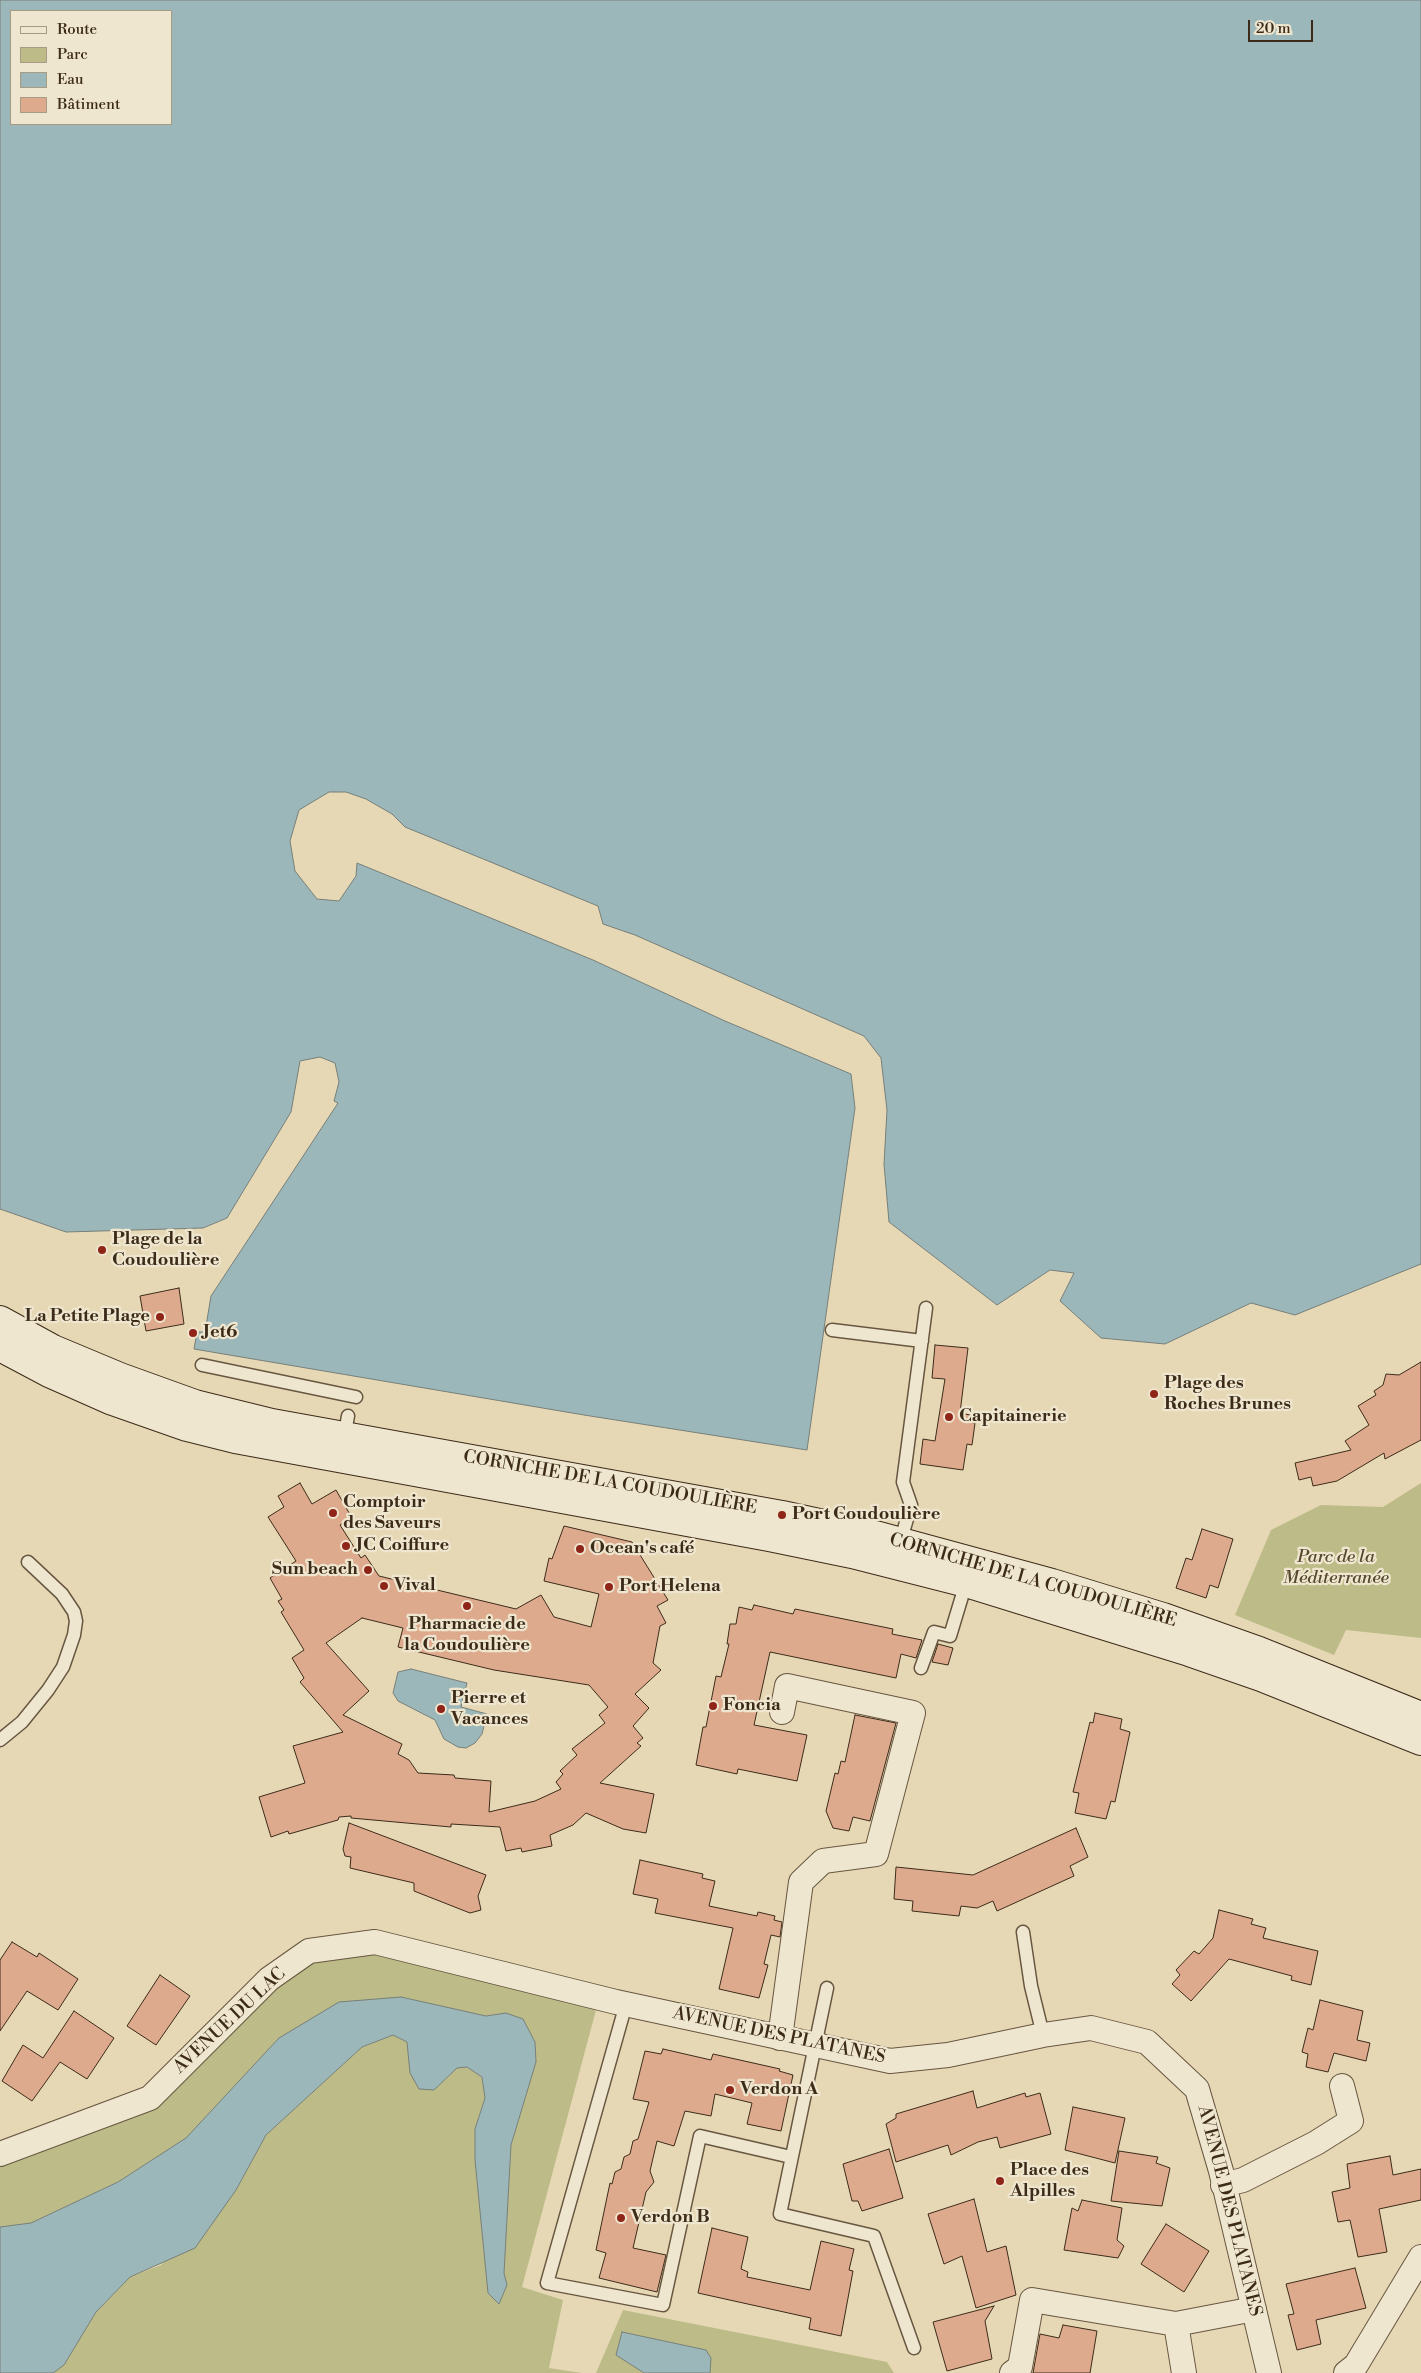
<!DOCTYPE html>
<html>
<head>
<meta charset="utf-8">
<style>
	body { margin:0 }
	#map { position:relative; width:1421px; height:2373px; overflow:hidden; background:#e7d8b5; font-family:"Libre Bodoni",serif }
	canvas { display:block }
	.legend { position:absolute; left:10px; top:10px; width:162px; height:115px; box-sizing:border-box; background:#efe6cf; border:1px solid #a79b86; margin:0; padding:6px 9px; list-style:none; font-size:15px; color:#3c2b19 }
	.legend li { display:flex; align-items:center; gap:10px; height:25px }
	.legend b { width:25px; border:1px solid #a79b86 }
	.scale { position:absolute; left:1248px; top:20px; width:65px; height:22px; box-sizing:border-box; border:2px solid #3c2b19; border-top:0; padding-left:6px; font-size:15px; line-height:18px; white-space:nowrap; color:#3c2b19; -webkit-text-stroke:4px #efe6cf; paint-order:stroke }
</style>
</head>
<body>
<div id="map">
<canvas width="1421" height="2373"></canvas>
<ul class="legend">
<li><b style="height:6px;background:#efe6cf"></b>Route</li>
<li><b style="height:14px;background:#bdbc88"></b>Parc</li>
<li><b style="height:14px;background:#9cb7b9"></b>Eau</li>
<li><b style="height:14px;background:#deaa8e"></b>Bâtiment</li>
</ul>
<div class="scale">20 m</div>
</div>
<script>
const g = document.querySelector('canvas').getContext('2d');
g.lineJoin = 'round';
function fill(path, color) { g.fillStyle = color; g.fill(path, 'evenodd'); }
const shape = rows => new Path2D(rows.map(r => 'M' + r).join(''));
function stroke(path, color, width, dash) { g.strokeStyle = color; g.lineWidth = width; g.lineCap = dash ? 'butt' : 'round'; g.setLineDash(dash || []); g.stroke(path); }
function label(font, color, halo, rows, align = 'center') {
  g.font = font + ' "Libre Bodoni",serif'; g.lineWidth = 4.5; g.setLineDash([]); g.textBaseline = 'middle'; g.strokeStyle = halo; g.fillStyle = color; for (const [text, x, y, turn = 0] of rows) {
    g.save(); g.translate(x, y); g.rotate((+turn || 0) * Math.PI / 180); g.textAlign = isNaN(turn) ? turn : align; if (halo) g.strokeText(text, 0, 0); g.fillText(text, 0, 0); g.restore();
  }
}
const green = shape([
	[1421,1483,1421,1638,1346,1630,1334,1655,1235,1615,1271,1530,1321,1505,1383,1507],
	[371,1954,533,1993,596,2010,522,2287,563,2300,549,2368,582,2373,53,2373,64,2365,96,2312,130,2277,161,2265,236,2190,266,2135,362,2047,393,2035,407,2042,410,2073,434,2090,457,2068,467,2067,482,2077,485,2098,475,2129,475,2160,488,2292,499,2304,507,2285,504,2273,511,2145,536,2062,535,2042,523,2019,506,2013,486,2016,401,1997,279,2038,187,2138,118,2182,31,2223,0,2227,0,2161,124,2113,268,1990,313,1961],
	[623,2310,887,2362,894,2373,710,2373,711,2358,706,2350,622,2332,616,2355,644,2373,596,2373]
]);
const water = shape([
	[0,0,1421,0,1421,1264,1295,1315,1251,1303,1165,1344,1101,1338,1060,1301,1074,1273,1050,1270,997,1305,889,1222,884,1164,887,1110,881,1058,864,1036,635,935,603,924,598,906,405,827,392,814,366,799,346,792,329,792,299,810,290,841,295,871,317,899,339,901,356,876,357,863,593,960,725,1021,851,1074,855,1108,807,1450,584,1415,194,1349,197,1332,205,1332,211,1296,338,1103,334,1101,339,1082,335,1063,320,1057,300,1061,291,1112,227,1218,203,1228,66,1232,0,1209,0,0],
	[11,11,171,11,171,124,11,124,11,11],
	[411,1669,467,1683,461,1707,487,1714,482,1734,475,1743,466,1748,458,1747,444,1739,435,1720,398,1701,393,1693,398,1672,411,1669],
	[401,1997,486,2016,506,2013,523,2019,535,2042,536,2062,511,2145,504,2273,507,2285,499,2304,488,2293,475,2160,475,2129,485,2098,482,2077,467,2067,457,2068,434,2090,419,2089,410,2073,407,2042,393,2035,362,2047,266,2135,236,2190,195,2248,130,2277,96,2312,64,2365,53,2373,0,2373,0,2227,31,2223,118,2182,186,2138,279,2038,339,2002,401,1997],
	[622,2332,706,2350,711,2358,710,2373,644,2373,616,2355,622,2332]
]);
const building = shape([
	[179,1288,184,1324,146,1331,140,1296,179,1288],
	[935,1345,968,1348,960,1413,970,1415,969,1422,975,1423,972,1445,967,1444,963,1470,920,1464,923,1439,935,1441,945,1379,932,1378,935,1345],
	[1421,1362,1421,1440,1385,1459,1384,1453,1337,1481,1313,1486,1311,1477,1299,1480,1295,1463,1351,1450,1345,1441,1369,1425,1358,1406,1376,1395,1374,1391,1383,1385,1386,1374,1399,1375,1421,1362],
	[300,1483,312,1504,336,1490,352,1518,340,1525,361,1558,365,1555,379,1576,516,1609,541,1595,554,1617,591,1627,599,1594,544,1581,549,1558,552,1559,564,1526,632,1542,668,1600,657,1606,666,1623,660,1626,653,1663,661,1670,635,1694,649,1708,633,1726,643,1738,637,1743,641,1746,600,1783,654,1794,646,1833,623,1829,586,1813,573,1825,550,1835,552,1846,522,1852,521,1848,506,1851,500,1827,451,1824,451,1827,351,1818,351,1816,339,1817,338,1820,289,1834,288,1831,271,1837,259,1797,305,1783,293,1746,343,1732,300,1682,304,1678,292,1658,304,1650,281,1612,284,1610,278,1601,282,1599,270,1578,296,1561,268,1517,284,1507,278,1496,300,1483],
	[362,1618,403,1628,398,1647,494,1670,589,1685,608,1707,599,1715,605,1723,572,1749,577,1755,560,1771,563,1774,556,1782,561,1789,535,1801,489,1812,491,1781,455,1778,454,1775,418,1773,409,1760,398,1754,402,1744,343,1715,369,1691,326,1643,362,1618],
	[1202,1529,1233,1539,1218,1588,1210,1585,1206,1598,1176,1588,1186,1558,1192,1560,1202,1529],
	[754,1605,793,1614,795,1609,893,1629,892,1634,922,1640,916,1658,901,1654,896,1678,770,1652,754,1725,807,1735,797,1781,738,1769,737,1774,696,1765,703,1727,706,1727,716,1676,721,1677,729,1644,727,1644,730,1624,736,1624,739,1607,752,1610,754,1605],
	[938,1644,953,1648,948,1665,932,1662,938,1644],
	[1095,1713,1122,1719,1120,1729,1130,1732,1115,1802,1111,1801,1106,1819,1075,1813,1079,1793,1073,1792,1090,1722,1093,1723,1095,1713],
	[855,1715,896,1723,870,1821,853,1817,849,1831,833,1828,826,1811,835,1773,838,1774,841,1761,845,1762,855,1715],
	[349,1823,486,1875,478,1896,481,1910,470,1913,414,1891,414,1883,350,1868,351,1857,345,1856,343,1849,349,1823],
	[1076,1828,1088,1857,1070,1866,1074,1876,997,1911,993,1901,977,1908,961,1906,959,1916,912,1911,913,1901,894,1899,896,1867,973,1875,1076,1828],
	[640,1860,703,1874,702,1878,715,1881,709,1906,757,1916,758,1912,775,1916,774,1920,782,1922,780,1937,771,1935,764,1964,768,1965,759,1998,719,1989,733,1928,655,1913,658,1899,633,1894,640,1860],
	[1219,1910,1253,1919,1251,1924,1266,1928,1263,1938,1318,1951,1311,1985,1291,1980,1292,1976,1229,1959,1191,2001,1172,1984,1180,1975,1176,1970,1194,1951,1199,1954,1213,1938,1219,1910],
	[12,1942,37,1957,39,1953,78,1979,58,2010,27,1991,0,2031,0,1960,12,1942],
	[160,1975,190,1996,156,2045,127,2026,160,1975],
	[1320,2000,1363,2011,1357,2040,1370,2043,1366,2061,1334,2053,1328,2072,1306,2067,1308,2054,1302,2052,1308,2028,1313,2030,1320,2000],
	[74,2011,114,2038,87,2079,60,2062,32,2101,2,2081,23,2045,43,2058,74,2011],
	[663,2049,711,2060,713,2054,780,2069,779,2071,793,2075,781,2131,747,2124,752,2103,715,2094,711,2116,685,2111,674,2146,657,2141,650,2171,654,2182,646,2192,633,2248,666,2255,657,2292,599,2278,606,2253,596,2250,610,2183,612,2184,615,2172,621,2169,624,2157,630,2154,633,2141,638,2139,649,2102,633,2099,645,2051,661,2054,663,2049],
	[973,2091,977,2108,1025,2093,1026,2097,1040,2093,1051,2134,1000,2148,997,2137,978,2142,951,2155,948,2145,896,2162,886,2124,896,2118,896,2114,973,2091],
	[1073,2107,1125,2118,1115,2163,1065,2150,1073,2107],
	[889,2149,903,2198,862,2211,858,2201,852,2201,843,2164,889,2149],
	[1119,2151,1158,2157,1156,2163,1170,2168,1162,2206,1111,2201,1119,2151],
	[1390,2156,1393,2175,1421,2169,1421,2200,1379,2209,1387,2252,1358,2257,1350,2220,1338,2222,1332,2192,1350,2188,1347,2164,1390,2156],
	[974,2199,987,2252,1006,2246,1016,2295,976,2308,962,2256,944,2264,928,2214,974,2199],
	[1082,2200,1122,2208,1117,2240,1124,2246,1118,2258,1064,2250,1072,2208,1078,2211,1082,2200],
	[1166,2224,1209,2251,1184,2292,1141,2264,1166,2224],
	[712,2228,748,2237,741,2269,748,2272,747,2277,810,2290,821,2241,854,2249,849,2270,853,2271,841,2336,809,2329,811,2318,698,2293,712,2228],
	[1355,2268,1366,2308,1316,2320,1321,2344,1297,2350,1288,2315,1294,2314,1286,2284,1355,2268],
	[994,2306,985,2321,992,2359,947,2371,933,2322,994,2306],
	[1063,2325,1097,2331,1090,2373,1033,2373,1040,2334,1059,2338,1063,2325]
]);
const service = shape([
	[832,1330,922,1341],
	[202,1365,356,1397],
	[344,1438,348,1416],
	[900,1543,911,1505,903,1482,926,1308],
	[921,1668,934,1632,950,1636,966,1583],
	[0,1740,22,1722,48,1690,63,1667,74,1635,76,1621,74,1612,62,1594,28,1562],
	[1023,1932,1031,1986,1043,2035],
	[827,1988,780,2214,874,2236,914,2348],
	[626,2004,547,2283,663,2305,700,2136,791,2157]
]);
const minor = shape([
	[780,2038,801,1882,823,1861,876,1854,913,1713,787,1686,782,1712],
	[0,2154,150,2098,269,1979,309,1951,375,1942,616,2002,890,2061,948,2055,1043,2035,1091,2028,1147,2042,1197,2089,1221,2171,1269,2373],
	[1223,2185,1243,2180,1316,2143,1351,2121,1342,2086],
	[1176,2324,1184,2373],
	[1012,2373,1020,2367,1032,2300,1176,2324,1254,2309],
	[1346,2373,1356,2365,1421,2257]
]);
const secondary = shape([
	[0,1320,53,1349,120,1377,195,1404,272,1423,782,1515,879,1536,1052,1583,1163,1617,1259,1651,1421,1716],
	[0,1347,49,1373,110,1400,187,1427,235,1439,769,1537,852,1554,966,1583,1189,1652,1261,1677,1421,1741]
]);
const markers = [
	[102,1250,5,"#8f2418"],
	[160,1317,5,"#8f2418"],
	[193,1333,5,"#8f2418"],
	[1154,1394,5,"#8f2418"],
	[949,1417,5,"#8f2418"],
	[333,1513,5,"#8f2418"],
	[782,1515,5,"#8f2418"],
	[346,1546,5,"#8f2418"],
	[580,1549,5,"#8f2418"],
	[368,1570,5,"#8f2418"],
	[384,1586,5,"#8f2418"],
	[609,1587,5,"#8f2418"],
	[467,1606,5,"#8f2418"],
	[713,1706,5,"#8f2418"],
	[441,1709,5,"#8f2418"],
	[730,2090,5,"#8f2418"],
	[1000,2181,5,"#8f2418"],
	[621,2218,5,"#8f2418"]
];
const poiNames = [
	["Plage de la",112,1240],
	["Coudoulière",112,1261],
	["La Petite Plage",150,1317,"right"],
	["Jet6",203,1333],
	["Plage des",1164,1384],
	["Roches Brunes",1164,1405],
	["Capitainerie",959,1417],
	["Comptoir",343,1503],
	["des Saveurs",343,1524],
	["Port Coudoulière",792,1515],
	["JC Coiffure",356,1546],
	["Ocean's café",590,1549],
	["Sun beach",358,1570,"right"],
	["Vival",394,1586],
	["Port Helena",619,1587],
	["Pharmacie de",467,1625,"center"],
	["la Coudoulière",467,1646,"center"],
	["Pierre et",451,1699],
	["Vacances",451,1720],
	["Foncia",723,1706],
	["Verdon A",740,2090],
	["Place des",1010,2171],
	["Alpilles",1010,2192],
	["Verdon B",631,2218]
];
const streetNames = [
	["CORNICHE DE LA COUDOULIÈRE",610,1483,10],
	["CORNICHE DE LA COUDOULIÈRE",1033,1581,16],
	["AVENUE DU LAC",230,2021,-43],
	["AVENUE DES PLATANES",779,2036,12],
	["AVENUE DES PLATANES",1229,2211,76]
];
const parkNames = [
	["Parc de la",1336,1558],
	["Méditerranée",1336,1579]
];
fill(green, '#bdbc88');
fill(water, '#9cb7b9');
stroke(water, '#767f79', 1);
fill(building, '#deaa8e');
stroke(building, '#3c2b19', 1);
stroke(service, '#675640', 15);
stroke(minor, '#675640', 26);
stroke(secondary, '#3c2b19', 30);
stroke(service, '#efe6cf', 12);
stroke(minor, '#efe6cf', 24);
stroke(secondary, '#efe6cf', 28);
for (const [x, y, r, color] of markers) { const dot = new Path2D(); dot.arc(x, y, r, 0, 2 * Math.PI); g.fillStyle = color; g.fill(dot); stroke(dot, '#efe6cf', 2); }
label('bold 18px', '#3c2b19', '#efe6cf', poiNames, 'left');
label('18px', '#3c2b19', '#efe6cf', streetNames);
label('italic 18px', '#56482f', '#efe6cf', parkNames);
</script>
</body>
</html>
